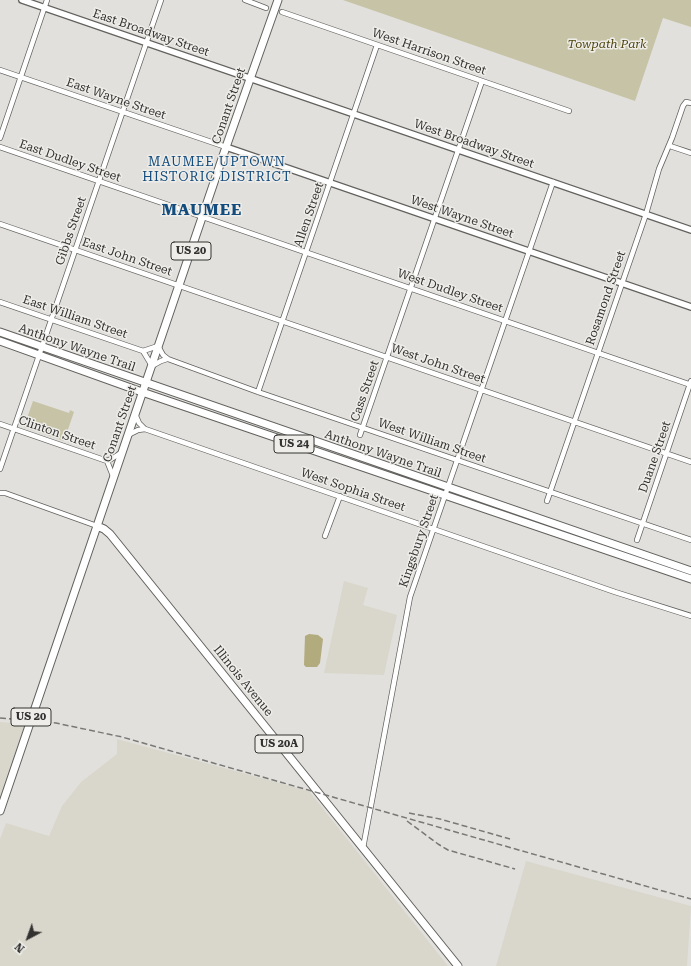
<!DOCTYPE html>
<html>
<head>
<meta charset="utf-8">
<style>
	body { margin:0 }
	#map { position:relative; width:691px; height:966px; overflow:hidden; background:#e1e0dc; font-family:"Roboto Serif",serif }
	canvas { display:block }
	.north { position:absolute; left:8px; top:918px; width:40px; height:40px; -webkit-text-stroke:3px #eeede9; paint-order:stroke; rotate:221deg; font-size:11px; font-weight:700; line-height:16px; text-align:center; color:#333231 }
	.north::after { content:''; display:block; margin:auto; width:14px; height:18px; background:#333231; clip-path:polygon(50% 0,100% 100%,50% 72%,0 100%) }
</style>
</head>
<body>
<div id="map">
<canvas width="691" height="966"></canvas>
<div class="north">N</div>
</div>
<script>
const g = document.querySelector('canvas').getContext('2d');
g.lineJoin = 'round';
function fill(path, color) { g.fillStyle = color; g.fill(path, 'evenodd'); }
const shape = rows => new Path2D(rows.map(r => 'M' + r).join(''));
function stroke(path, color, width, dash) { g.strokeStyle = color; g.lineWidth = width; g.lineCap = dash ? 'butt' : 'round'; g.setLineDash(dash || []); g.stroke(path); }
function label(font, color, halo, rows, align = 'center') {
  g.font = font + ' "Roboto Serif",serif'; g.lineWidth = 3; g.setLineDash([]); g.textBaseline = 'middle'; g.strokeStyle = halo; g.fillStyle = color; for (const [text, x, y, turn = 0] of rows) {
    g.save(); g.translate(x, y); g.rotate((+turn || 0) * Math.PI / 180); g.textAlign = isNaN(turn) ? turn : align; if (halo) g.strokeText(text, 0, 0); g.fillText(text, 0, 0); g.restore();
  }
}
const built = shape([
	[344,581,368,588,363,605,397,615,384,675,324,673],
	[0,722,25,724,0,796],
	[117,739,309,791,448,966,0,966,0,839,6,823,49,836,62,806,81,782,117,754],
	[526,861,691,906,687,966,496,966]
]);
const green = shape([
	[343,0,691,0,691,27,663,18,635,101],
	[33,401,69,413,70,410,74,412,64,441,24,427]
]);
const water = shape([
	[309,634,318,635,323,639,320,663,317,667,306,667,304,665,305,636]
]);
const minor = shape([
	[245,0,266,8],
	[282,12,569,111],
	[0,70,226,147],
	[0,138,47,0],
	[670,146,691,153],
	[0,147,691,385],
	[0,224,691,462],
	[0,302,143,351,158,346,163,355,168,359,258,392,691,540],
	[143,351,152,366,161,361,167,359],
	[258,392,377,45],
	[135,414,139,423,145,429],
	[0,424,107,461,113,458,122,452],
	[128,435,138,430,145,429,615,592,691,616],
	[360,435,482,81],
	[107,461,113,476],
	[0,469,161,0],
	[0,493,5,493,97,526],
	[547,501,646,214,659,169,672,138,683,106,686,102,691,103],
	[325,536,340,496],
	[637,540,691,381],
	[363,848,410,597,553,182]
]);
const tertiary = shape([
	[22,0,691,230],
	[226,147,691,307]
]);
const primary = shape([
	[97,526,104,529,110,534,458,966],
	[0,811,226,147,278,0]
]);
const trunk = shape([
	[0,332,691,571],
	[0,341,142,392,691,579]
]);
const rail = shape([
	[0,718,56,723,122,737,691,899],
	[409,813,440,819,510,839],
	[407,821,438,844,448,850,515,869]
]);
const shields = [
	[191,251,40],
	[294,444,40],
	[31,717,40],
	[279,744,48]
];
const shieldNames = [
	["US 20",191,251],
	["US 24",294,444],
	["US 20",31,717],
	["US 20A",279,744]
];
const streetNames = [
	["East Broadway Street",151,33,19],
	["West Harrison Street",429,52,19],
	["East Wayne Street",116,99,19],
	["Conant Street",229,106,-71],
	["West Broadway Street",474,144,19],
	["East Dudley Street",70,161,19],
	["Allen Street",309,215,-71],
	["West Wayne Street",462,217,19],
	["Gibbs Street",71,231,-71],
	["East John Street",127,257,19],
	["West Dudley Street",450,291,19],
	["Rosamond Street",606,298,-71],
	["East William Street",75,317,19],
	["Anthony Wayne Trail",77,348,19],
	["West John Street",438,364,19],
	["Cass Street",365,391,-71],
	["Conant Street",120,424,-71],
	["Clinton Street",57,433,19],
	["West William Street",432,441,19],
	["Anthony Wayne Trail",383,454,19],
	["Duane Street",655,457,-71],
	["West Sophia Street",353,490,19],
	["Kingsbury Street",419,541,-71],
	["Illinois Avenue",243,681,51]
];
const parkNames = [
	["Towpath Park",607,44]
];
const neighbourhoodNames = [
	["MAUMEE UPTOWN",217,162],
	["HISTORIC DISTRICT",217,177]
];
const districtNames = [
	["MAUMEE",202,210]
];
fill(built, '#d9d7cb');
fill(green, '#c7c3a6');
fill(water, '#b2ab7e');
stroke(minor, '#62615e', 6);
stroke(tertiary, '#62615e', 8);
stroke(primary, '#62615e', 9);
stroke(trunk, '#62615e', 9);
stroke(minor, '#fff', 4.5);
stroke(tertiary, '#fff', 5.5);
stroke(primary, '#fff', 7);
stroke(trunk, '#fff', 7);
stroke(rail, '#797876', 1.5, [6, 3]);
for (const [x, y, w] of shields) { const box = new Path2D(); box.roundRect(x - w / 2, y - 9, w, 18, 3); g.fillStyle = '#eeede9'; g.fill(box); stroke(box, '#333231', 1); }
label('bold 11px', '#333231', null, shieldNames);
label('12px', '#333231', '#eeede9', streetNames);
label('italic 12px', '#4f460e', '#eeede9', parkNames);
g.letterSpacing = '1px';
label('13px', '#144c7d', '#eeede9', neighbourhoodNames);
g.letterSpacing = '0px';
g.letterSpacing = '1px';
label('bold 16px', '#144c7d', '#eeede9', districtNames);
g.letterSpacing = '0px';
</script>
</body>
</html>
